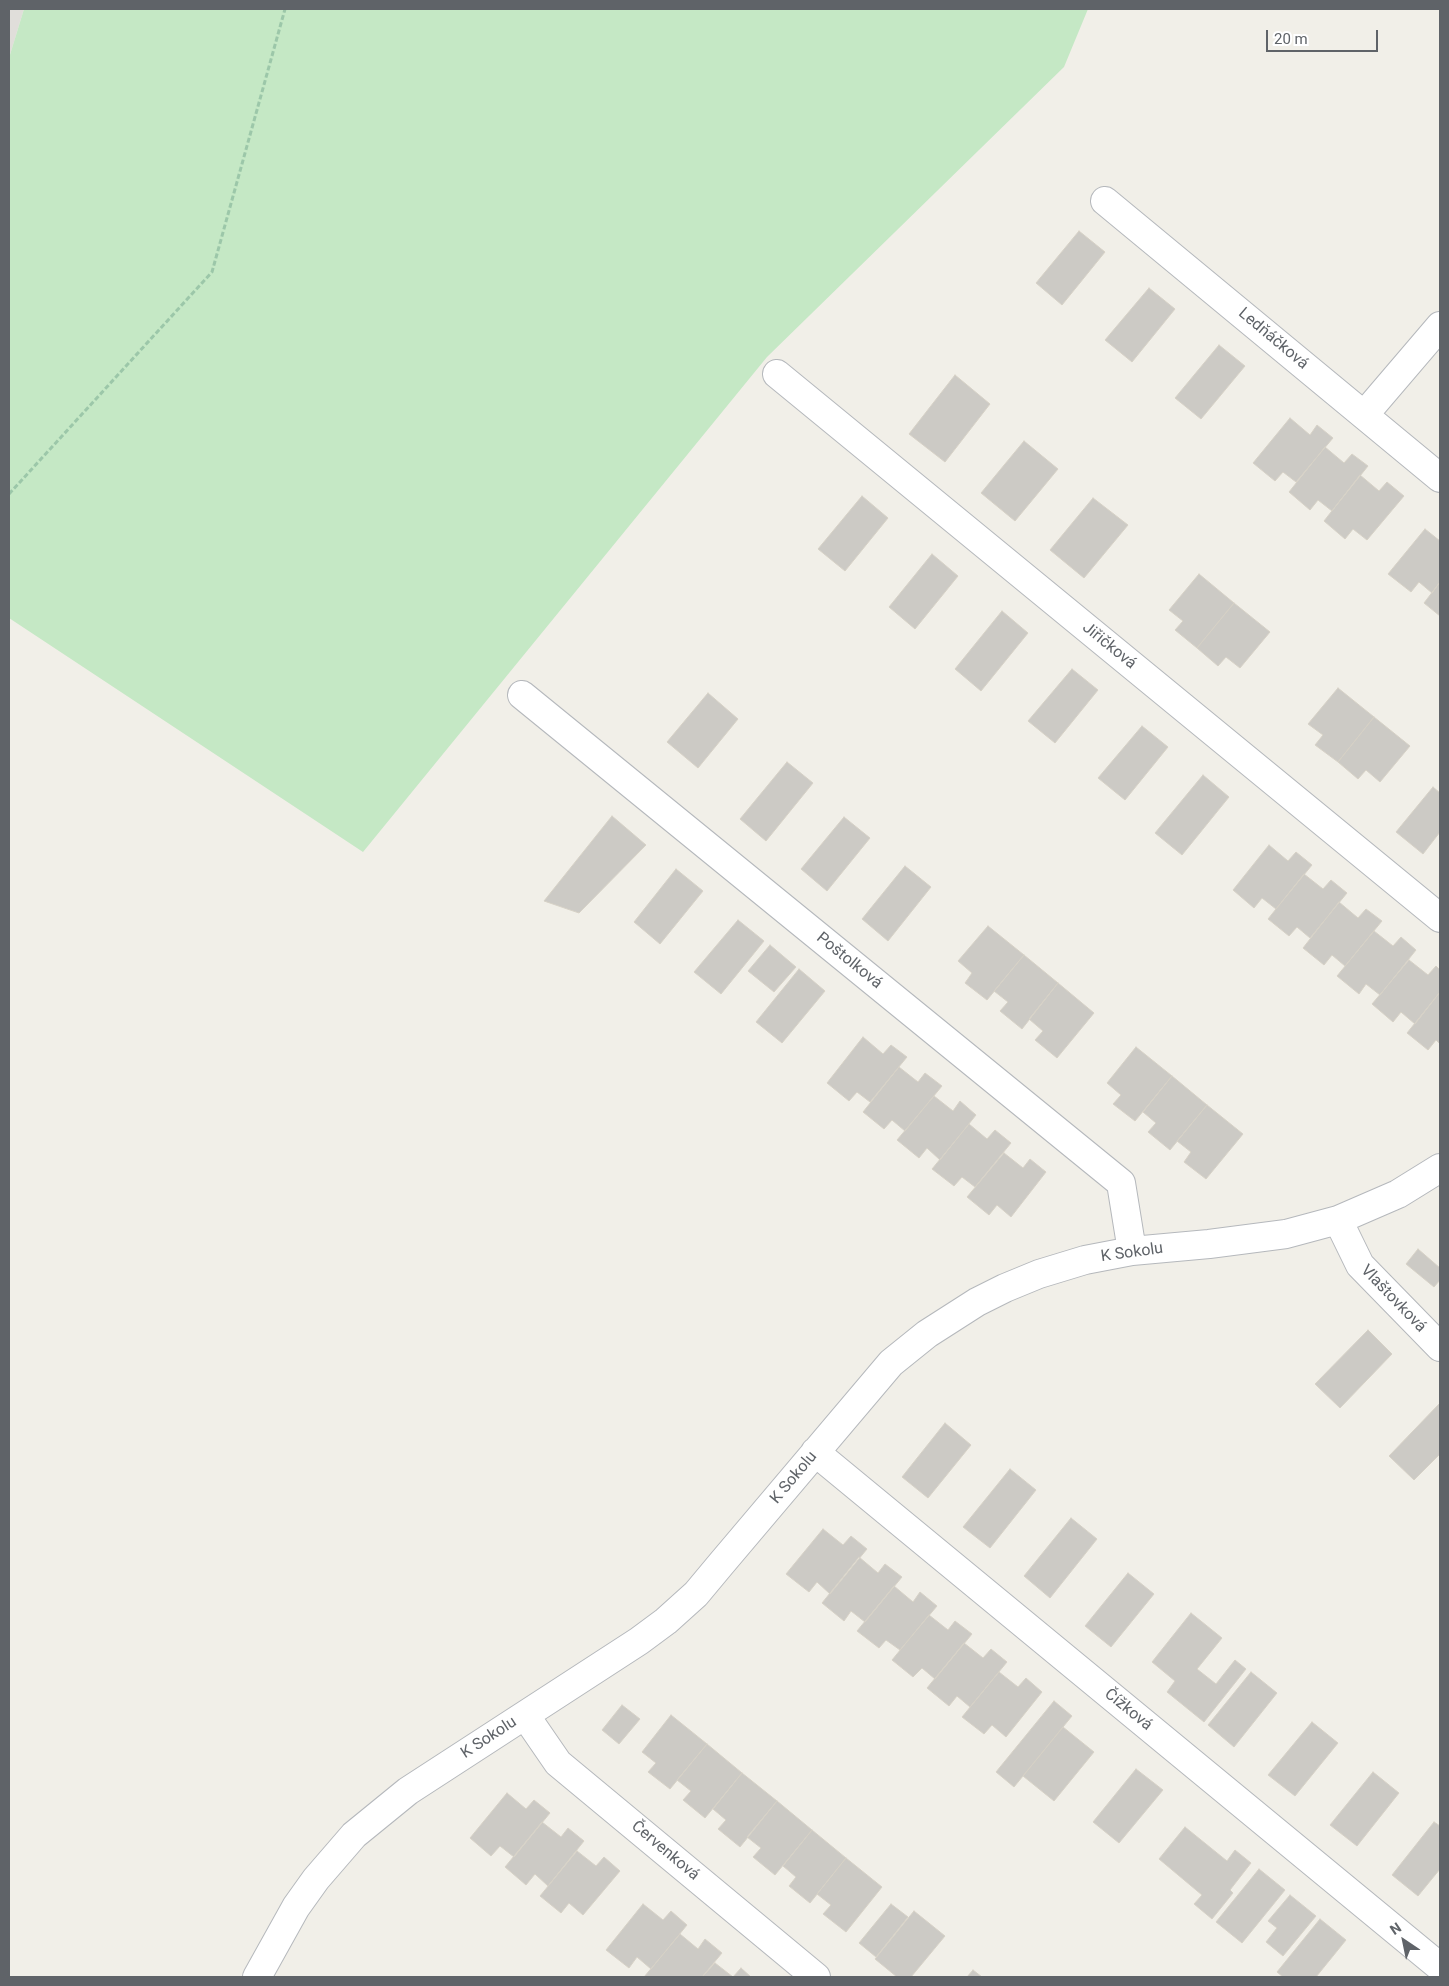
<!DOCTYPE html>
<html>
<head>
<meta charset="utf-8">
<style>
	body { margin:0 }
	#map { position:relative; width:1449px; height:1986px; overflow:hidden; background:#f1efe8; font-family:Roboto,sans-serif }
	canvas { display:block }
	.frame { position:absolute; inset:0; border:10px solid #5f6368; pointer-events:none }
	.north { position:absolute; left:1379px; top:1916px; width:50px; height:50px; -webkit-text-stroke:4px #fff; paint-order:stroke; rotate:326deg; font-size:14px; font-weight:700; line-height:20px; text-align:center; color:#5f6368 }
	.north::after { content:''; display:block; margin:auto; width:18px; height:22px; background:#5f6368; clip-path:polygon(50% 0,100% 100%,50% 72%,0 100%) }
	.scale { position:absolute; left:1266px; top:30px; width:112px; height:22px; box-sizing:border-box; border:2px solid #5f6368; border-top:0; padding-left:6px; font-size:15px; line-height:18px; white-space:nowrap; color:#5f6368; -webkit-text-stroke:4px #fff; paint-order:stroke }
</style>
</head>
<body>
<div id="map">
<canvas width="1449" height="1986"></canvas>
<div class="frame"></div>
<div class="north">N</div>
<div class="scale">20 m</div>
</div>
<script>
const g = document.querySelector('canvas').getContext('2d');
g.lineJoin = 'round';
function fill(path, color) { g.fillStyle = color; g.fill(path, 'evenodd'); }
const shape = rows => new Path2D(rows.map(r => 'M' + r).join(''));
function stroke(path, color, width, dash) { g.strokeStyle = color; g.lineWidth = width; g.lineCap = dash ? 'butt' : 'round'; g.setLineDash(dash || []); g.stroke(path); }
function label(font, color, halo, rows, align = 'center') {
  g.font = font + ' Roboto,sans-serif'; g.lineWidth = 4; g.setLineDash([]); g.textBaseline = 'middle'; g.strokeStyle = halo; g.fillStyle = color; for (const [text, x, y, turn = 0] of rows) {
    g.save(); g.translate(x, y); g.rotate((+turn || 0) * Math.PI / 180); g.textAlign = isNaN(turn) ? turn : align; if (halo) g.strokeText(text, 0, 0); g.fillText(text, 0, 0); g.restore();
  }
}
const industrial = shape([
	[9,9,24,9,9,58]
]);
const green = shape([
	[24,9,1088,9,1064,67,767,357,363,852,9,618,9,58]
]);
const building = shape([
	[1079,231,1105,252,1062,305,1036,283,1079,231],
	[1149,288,1175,309,1132,362,1105,340,1149,288],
	[1219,345,1245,366,1201,419,1175,398,1219,345],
	[955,375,990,404,945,462,909,434,955,375],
	[1290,418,1310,435,1317,425,1333,438,1296,482,1283,472,1275,481,1253,463,1290,418],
	[1024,441,1058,469,1015,521,981,493,1024,441],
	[1325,447,1344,463,1352,454,1368,466,1332,511,1318,500,1310,510,1289,492,1325,447],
	[1360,475,1379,491,1387,482,1404,496,1367,540,1353,529,1345,539,1324,521,1360,475],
	[862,496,888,518,845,571,818,549,862,496],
	[1093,498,1128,525,1084,578,1050,550,1093,498],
	[1425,529,1440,541,1440,582,1432,593,1419,582,1411,592,1388,574,1425,529],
	[932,554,958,576,915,629,889,607,932,554],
	[1199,574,1234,603,1197,648,1175,630,1183,621,1169,610,1199,574],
	[1440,582,1440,616,1424,603,1440,582],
	[1234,603,1270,632,1240,668,1226,657,1218,666,1197,648,1234,603],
	[1002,611,1028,633,981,691,955,669,1002,611],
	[1072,669,1098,690,1055,743,1028,721,1072,669],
	[1338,688,1374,717,1338,762,1315,745,1323,735,1308,724,1338,688],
	[708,693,738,719,698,768,667,742,708,693],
	[1374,717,1410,746,1380,782,1366,770,1358,779,1338,762,1374,717],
	[1142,726,1168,747,1125,800,1098,778,1142,726],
	[787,762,813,783,766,841,740,819,787,762],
	[1203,775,1229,797,1182,855,1155,833,1203,775],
	[1433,787,1440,793,1440,832,1423,854,1396,832,1433,787],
	[612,816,646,845,579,913,544,901,612,816],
	[844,817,870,838,827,891,801,869,844,817],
	[1269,845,1288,861,1296,852,1312,865,1276,909,1262,898,1254,908,1233,890,1269,845],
	[905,866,931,887,888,941,862,919,905,866],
	[676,869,703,891,660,944,634,922,676,869],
	[1304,874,1323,889,1331,880,1347,893,1310,938,1297,927,1289,936,1268,919,1304,874],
	[1339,902,1358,918,1366,909,1382,921,1345,966,1332,955,1324,965,1303,948,1339,902],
	[738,920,764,941,721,994,694,972,738,920],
	[988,926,1024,955,987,1000,965,983,972,973,958,961,988,926],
	[1374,931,1393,946,1401,937,1416,950,1380,995,1366,984,1359,994,1337,976,1374,931],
	[770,945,796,967,774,992,748,971,770,945],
	[1024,955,1058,983,1022,1029,1000,1011,1008,1002,994,991,1024,955],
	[1409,960,1428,975,1436,966,1440,970,1440,992,1415,1024,1401,1012,1393,1022,1372,1004,1409,960],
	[799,969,825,991,782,1043,756,1022,799,969],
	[1058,983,1094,1013,1057,1058,1035,1040,1043,1031,1029,1019,1058,983],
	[1440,992,1440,1044,1436,1040,1428,1050,1407,1033,1440,992],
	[863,1037,883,1054,891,1045,907,1057,870,1102,857,1092,849,1101,827,1083,863,1037],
	[1136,1047,1172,1076,1135,1121,1113,1104,1121,1095,1107,1083,1136,1047],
	[899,1067,918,1082,925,1073,942,1086,905,1131,892,1120,884,1129,863,1112,899,1067],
	[1172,1076,1207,1105,1170,1150,1148,1132,1156,1123,1143,1112,1172,1076],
	[934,1096,953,1111,960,1101,976,1115,940,1160,927,1148,919,1158,897,1140,934,1096],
	[1207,1105,1243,1134,1206,1179,1184,1162,1191,1152,1177,1141,1207,1105],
	[969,1124,987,1139,995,1130,1011,1143,975,1187,962,1177,954,1186,932,1169,969,1124],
	[1004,1153,1023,1168,1030,1159,1046,1172,1011,1217,997,1205,989,1215,967,1197,1004,1153],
	[1418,1249,1440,1268,1440,1280,1434,1287,1406,1264,1418,1249],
	[1368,1330,1392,1354,1340,1408,1315,1384,1368,1330],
	[1440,1403,1440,1454,1414,1480,1389,1456,1440,1403],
	[945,1423,971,1445,928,1498,902,1477,945,1423],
	[1010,1469,1036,1490,990,1548,963,1527,1010,1469],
	[1071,1518,1097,1539,1050,1598,1024,1576,1071,1518],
	[823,1529,843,1545,851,1536,867,1549,830,1594,817,1582,809,1592,786,1574,823,1529],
	[859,1557,878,1573,885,1564,902,1577,865,1622,851,1611,844,1621,822,1603,859,1557],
	[1128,1573,1154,1594,1111,1647,1085,1626,1128,1573],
	[894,1586,913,1602,920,1592,937,1606,900,1650,886,1640,879,1648,857,1631,894,1586],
	[1191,1613,1222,1638,1197,1669,1216,1684,1235,1660,1246,1669,1204,1722,1167,1692,1175,1681,1152,1662,1191,1613],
	[929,1615,948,1630,955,1621,972,1634,935,1679,922,1668,913,1677,892,1660,929,1615],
	[964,1643,983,1658,991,1649,1007,1662,970,1707,957,1696,949,1706,927,1688,964,1643],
	[999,1672,1018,1687,1026,1678,1042,1692,1006,1737,992,1725,984,1734,962,1717,999,1672],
	[1251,1672,1277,1693,1234,1747,1208,1725,1251,1672],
	[1054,1701,1072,1716,1014,1787,996,1772,1054,1701],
	[622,1705,640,1719,619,1744,602,1730,622,1705],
	[671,1715,707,1744,670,1789,648,1772,656,1763,642,1752,671,1715],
	[1312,1722,1338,1743,1295,1796,1268,1775,1312,1722],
	[1063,1727,1094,1752,1054,1801,1023,1776,1063,1727],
	[707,1744,742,1773,705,1818,683,1800,691,1791,677,1780,707,1744],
	[1136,1769,1163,1790,1119,1843,1093,1822,1136,1769],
	[1373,1772,1399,1793,1357,1846,1330,1825,1373,1772],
	[742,1773,777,1801,740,1847,718,1829,726,1820,713,1809,742,1773],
	[507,1793,526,1809,534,1800,550,1813,514,1857,500,1846,491,1856,470,1838,507,1793],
	[777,1801,812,1830,775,1875,753,1857,761,1848,747,1837,777,1801],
	[542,1822,561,1837,568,1828,584,1841,548,1886,535,1874,526,1885,505,1867,542,1822],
	[1434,1822,1440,1826,1440,1869,1418,1896,1392,1875,1434,1822],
	[1185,1827,1227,1861,1235,1850,1251,1863,1230,1890,1233,1893,1212,1919,1194,1904,1202,1895,1159,1859,1185,1827],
	[812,1830,846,1858,810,1903,789,1886,796,1877,783,1866,812,1830],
	[577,1851,596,1866,604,1857,620,1871,583,1915,569,1903,561,1913,540,1896,577,1851],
	[846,1858,882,1887,846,1932,823,1914,831,1905,817,1894,846,1858],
	[1259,1869,1285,1890,1242,1943,1216,1922,1259,1869],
	[1290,1895,1316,1916,1283,1956,1266,1942,1277,1928,1268,1921,1290,1895],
	[643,1904,663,1920,671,1911,687,1925,651,1969,637,1957,629,1968,606,1950,643,1904],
	[891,1904,908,1917,876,1957,859,1943,891,1904],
	[914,1911,945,1936,911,1977,897,1977,875,1959,914,1911],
	[1320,1919,1346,1940,1316,1977,1283,1977,1277,1972,1320,1919],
	[680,1934,698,1949,705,1939,722,1953,702,1977,644,1977,680,1934],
	[715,1963,733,1977,702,1977,715,1963],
	[741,1968,751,1977,733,1977,741,1968],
	[973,1970,982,1977,967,1977,973,1970]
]);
const path = shape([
	[9,494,212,272,285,9]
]);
const street = shape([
	[1105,201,1440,478],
	[777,374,1440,918],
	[1364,415,1440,326],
	[522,695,1121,1183,1132,1251],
	[1338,1220,1360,1265,1440,1347],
	[815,1452,1440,1967],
	[525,1715,558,1763,816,1977],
	[257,1977,296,1907,316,1879,354,1835,408,1791,639,1641,666,1621,696,1594,721,1564,891,1363,927,1334,977,1302,1005,1288,1039,1274,1085,1260,1132,1251,1209,1244,1286,1234,1338,1220,1398,1194,1440,1168]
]);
const streetNames = [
	["Ledňáčková",1273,339,40],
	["Jiřičková",1109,646,39],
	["Poštolková",849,961,39],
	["K Sokolu",1132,1253,-8],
	["Vlaštovková",1393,1299,46],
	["K Sokolu",794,1478,-50],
	["Čížková",1128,1710,39],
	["K Sokolu",489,1738,-33],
	["Červenková",665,1851,40]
];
fill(industrial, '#e0deda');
fill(green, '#c5e8c5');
fill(building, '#cccac5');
stroke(building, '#d6d1c6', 1);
stroke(street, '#b5b8bc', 30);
stroke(path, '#9cc7a9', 3, [5, 2.5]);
stroke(street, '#fff', 28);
label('16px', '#5f6368', '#fff', streetNames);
</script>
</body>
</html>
